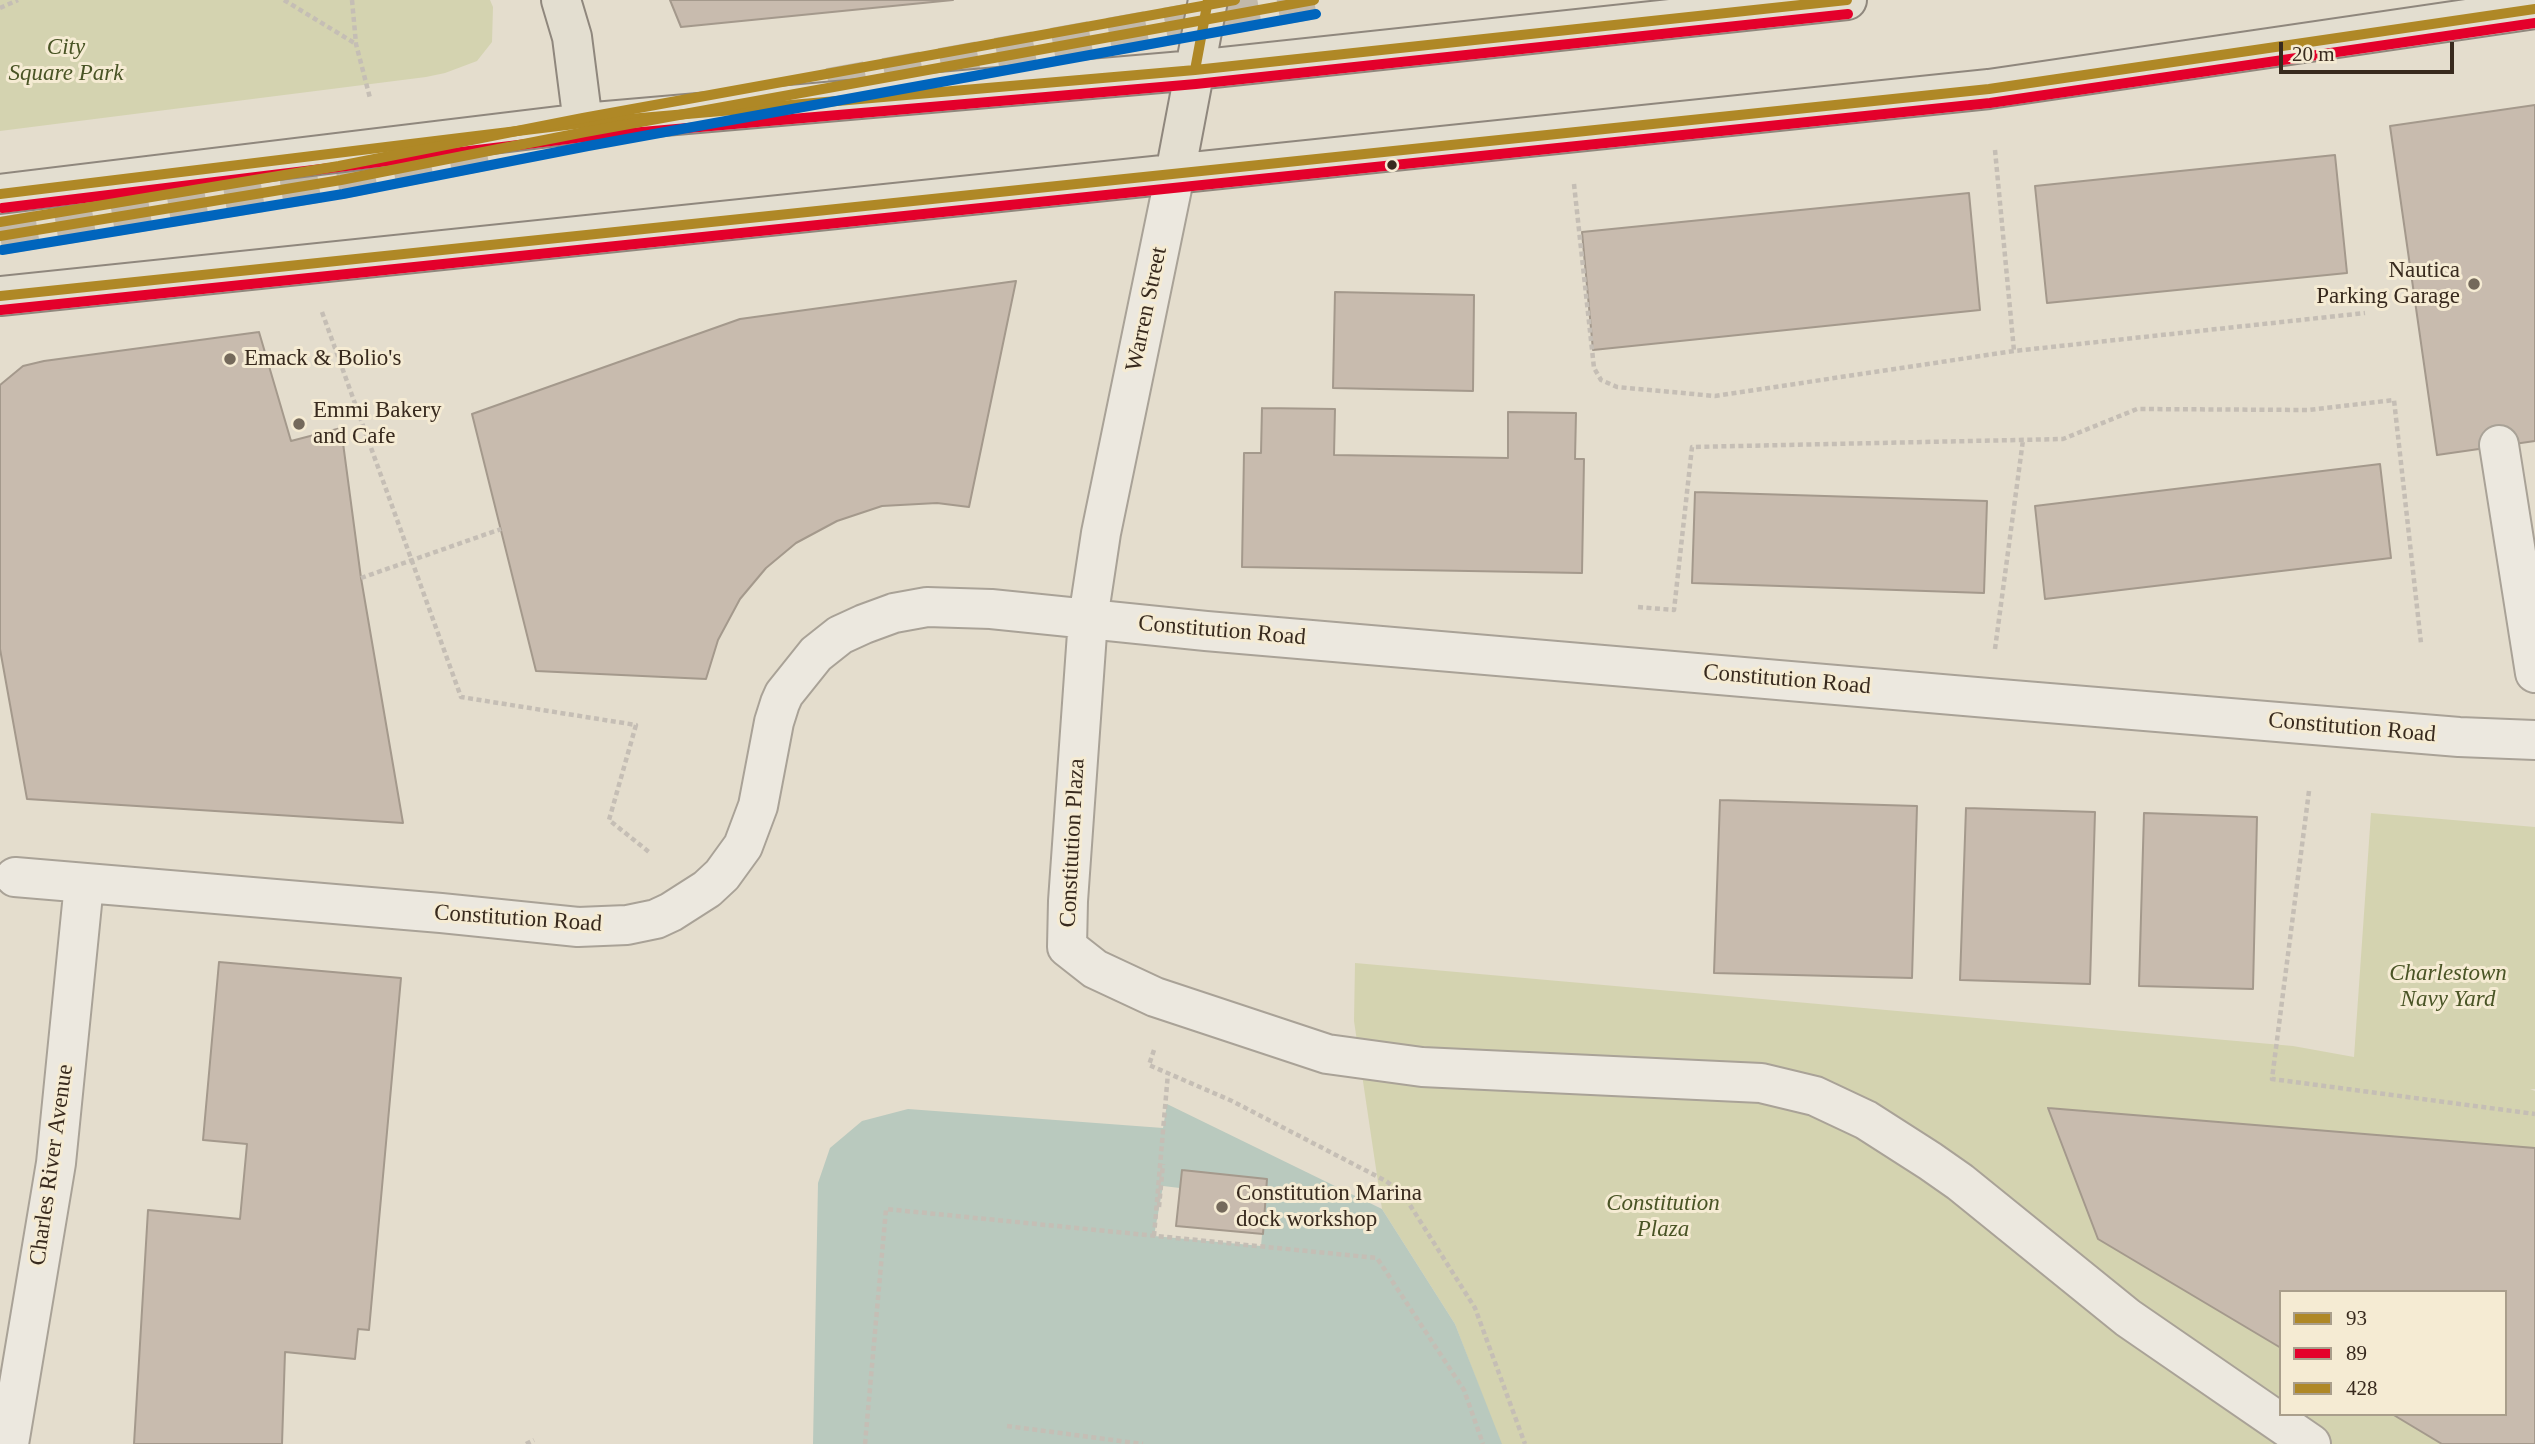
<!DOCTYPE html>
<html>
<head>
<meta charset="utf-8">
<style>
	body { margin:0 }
	#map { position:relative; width:2535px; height:1444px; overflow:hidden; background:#e4ddcd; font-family:Georgia,serif }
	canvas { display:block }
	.legend { position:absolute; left:2279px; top:1290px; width:228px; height:126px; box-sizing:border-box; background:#f5ebd3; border:2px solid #a99e8b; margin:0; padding:9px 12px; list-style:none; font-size:21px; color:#382a1e }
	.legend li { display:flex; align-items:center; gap:14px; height:35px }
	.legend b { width:35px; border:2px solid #a99e8b }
	.scale { position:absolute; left:2279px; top:42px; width:175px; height:32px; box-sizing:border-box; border:4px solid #382a1e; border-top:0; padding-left:9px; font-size:21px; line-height:24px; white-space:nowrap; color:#382a1e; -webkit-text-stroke:5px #f5ebd3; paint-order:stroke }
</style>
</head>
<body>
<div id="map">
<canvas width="2535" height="1444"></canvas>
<ul class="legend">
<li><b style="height:9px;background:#af8826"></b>93</li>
<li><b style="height:9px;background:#e4002b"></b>89</li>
<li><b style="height:9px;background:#af8826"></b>428</li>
</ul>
<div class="scale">20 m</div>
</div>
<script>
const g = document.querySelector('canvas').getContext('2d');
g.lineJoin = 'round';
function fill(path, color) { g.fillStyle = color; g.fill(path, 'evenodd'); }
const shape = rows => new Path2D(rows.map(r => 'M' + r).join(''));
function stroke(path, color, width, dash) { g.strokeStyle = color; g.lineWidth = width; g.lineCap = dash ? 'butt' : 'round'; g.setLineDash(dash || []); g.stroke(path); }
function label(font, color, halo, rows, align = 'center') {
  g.font = font + ' Georgia,serif'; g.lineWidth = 6; g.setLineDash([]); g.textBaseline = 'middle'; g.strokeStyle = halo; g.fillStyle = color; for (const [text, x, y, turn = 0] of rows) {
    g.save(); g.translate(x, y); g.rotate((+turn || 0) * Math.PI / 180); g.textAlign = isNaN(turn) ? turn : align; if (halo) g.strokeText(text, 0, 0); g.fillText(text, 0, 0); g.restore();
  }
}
const green = shape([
	[0,0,490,0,493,7,492,42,477,61,445,73,426,77,0,131],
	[2371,813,2535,827,2535,1089,2530,1089,2535,1091,2535,1444,1501,1444,1455,1324,1382,1209,1354,1021,1355,963,2293,1046,2354,1057],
	[2281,1292,2505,1292,2505,1414,2281,1414]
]);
const water = shape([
	[1167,1104,1382,1209,1455,1324,1502,1444,813,1444,818,1183,830,1148,862,1121,908,1109,1163,1128]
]);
const pier = shape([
	[1182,1170,1267,1179,1261,1246,1154,1236,1163,1186,1180,1188]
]);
const building = shape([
	[670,0,953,0,681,27,670,0],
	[2535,105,2535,441,2437,455,2390,126,2535,105],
	[2335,155,2347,273,2047,303,2035,186,2335,155],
	[1969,193,1980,310,1593,350,1582,232,1969,193],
	[1016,281,969,507,937,503,882,506,837,521,796,543,766,568,740,599,718,640,706,679,536,671,472,414,740,319,1016,281],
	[1335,292,1474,295,1473,391,1333,388,1335,292],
	[259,332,291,441,341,428,361,578,403,823,27,799,0,649,0,385,23,366,44,361,259,332],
	[1262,408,1335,409,1334,455,1508,458,1508,412,1576,413,1575,459,1584,459,1582,573,1242,567,1244,453,1261,453,1262,408],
	[2380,464,2391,558,2045,599,2035,506,2380,464],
	[1695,492,1987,501,1984,593,1692,583,1695,492],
	[1720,800,1917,806,1912,978,1714,973,1720,800],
	[1966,808,2095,812,2090,984,1960,980,1966,808],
	[2144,813,2257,817,2253,989,2139,986,2144,813],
	[219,962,401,978,369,1330,358,1329,355,1359,285,1352,282,1444,134,1444,148,1210,240,1219,247,1144,203,1140,219,962],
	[2048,1108,2535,1148,2535,1444,2442,1444,2392,1414,2505,1414,2505,1292,2281,1292,2281,1348,2098,1239,2048,1108],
	[1182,1170,1267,1179,1263,1234,1176,1226,1182,1170]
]);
const highwayTunnel = shape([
	[829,87,1314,0],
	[0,236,341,180,498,149]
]);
const path = shape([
	[284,0,356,44],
	[352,0,356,44,370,98],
	[0,8,18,0],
	[1995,150,2014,351],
	[1574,184,1594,368,1601,380,1617,387,1715,396,2014,351,2365,313],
	[322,312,461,697,636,725,609,820,649,852],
	[1638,607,1674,610,1692,447,2063,439,2137,409,2309,410,2394,400,2421,643],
	[1995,649,2023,440],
	[2309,791,2272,1079,2535,1114],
	[1154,1050,1149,1065,1232,1101,1386,1181,1403,1194,1475,1308,1525,1444],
	[1159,1207,1163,1164],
	[1154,1236,1168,1073],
	[1007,1426,1143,1444],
	[526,1444,534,1440],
	[865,1444,886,1209,1377,1258,1464,1390,1483,1444]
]);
const minor = shape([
	[1175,174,1101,533,1088,619,1068,901,1067,947,1095,969,1155,997,1327,1054,1422,1067,1761,1083,1815,1096,1866,1120,1930,1161,1960,1182,2128,1318,2311,1444],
	[2499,445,2535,673],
	[15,877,441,913,578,927,627,925,656,919,671,912,707,889,722,875,743,846,758,806,774,722,780,703,784,694,816,654,840,635,864,624,894,613,927,607,991,609,1206,631,1988,698,2459,737,2535,740],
	[9,1444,56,1163,84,884]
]);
const major = shape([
	[561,0,572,37,583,123],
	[1175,174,1208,0],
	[0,194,583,123,1195,70,1847,0],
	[0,296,1989,89,2535,9]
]);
const pathBridge = shape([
	[361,578,501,529]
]);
const bus1 = shape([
	[1195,70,1208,0],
	[0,194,583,123,1195,70,1847,0],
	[0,296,1989,89,2535,9]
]);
const bus2 = shape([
	[2,208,584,137,1196,84,1848,14],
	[1,310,1990,103,2535,23]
]);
const bus3 = shape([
	[0,236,341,180,585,132,1314,0]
]);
const bus4 = shape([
	[2,250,343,194,588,146,1316,14]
]);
const bus5 = shape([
	[0,222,339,166,583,118,1235,0]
]);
const markers = [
	[1392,165,6,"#382a1e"],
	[2474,284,7,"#74695b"],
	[230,359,7,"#74695b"],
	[299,424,7,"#74695b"],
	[1222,1207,7,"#74695b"]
];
const parkNames = [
	["City",66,48],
	["Square Park",66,74],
	["Charlestown",2448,974],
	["Navy Yard",2448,1000],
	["Constitution",1663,1204],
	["Plaza",1663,1230]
];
const poiNames = [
	["Nautica",2460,271,"right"],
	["Parking Garage",2460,297,"right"],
	["Emack & Bolio's",244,359],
	["Emmi Bakery",313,411],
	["and Cafe",313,437],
	["Constitution Marina",1236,1194],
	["dock workshop",1236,1220]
];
const streetNames = [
	["Warren Street",1147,309,-78],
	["Constitution Road",1222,631,5],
	["Constitution Road",1787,680,5],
	["Constitution Road",2352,728,5],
	["Constitution Plaza",1073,843,-87],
	["Constitution Road",518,919,4],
	["Charles River Avenue",52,1165,-82]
];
fill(green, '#d4d3b0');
fill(water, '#b9c9be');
fill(pier, '#e4ddcd');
fill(building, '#c8bbae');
stroke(building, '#a4998c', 2);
stroke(highwayTunnel, '#c2b9aa', 38, [38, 19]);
stroke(minor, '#a9a297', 42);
stroke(major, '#8f877d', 42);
stroke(path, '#c5beb5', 4.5, [5, 3.5]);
stroke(minor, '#ece8df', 38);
stroke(major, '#e3ded0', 38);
stroke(pathBridge, '#c5beb5', 4.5, [5, 3.5]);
stroke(bus1, '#af8826', 10);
stroke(bus2, '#e4002b', 10);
stroke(bus3, '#af8826', 10);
stroke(bus4, '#0065bd', 10);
stroke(bus5, '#af8826', 10);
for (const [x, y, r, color] of markers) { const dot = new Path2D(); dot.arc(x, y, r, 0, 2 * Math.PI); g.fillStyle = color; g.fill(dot); stroke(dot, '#f5ebd3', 2.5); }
label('italic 23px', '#495425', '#f5ebd3', parkNames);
label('23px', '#382a1e', '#f5ebd3', poiNames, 'left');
label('23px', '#382a1e', '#f5ebd3', streetNames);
</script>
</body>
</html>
